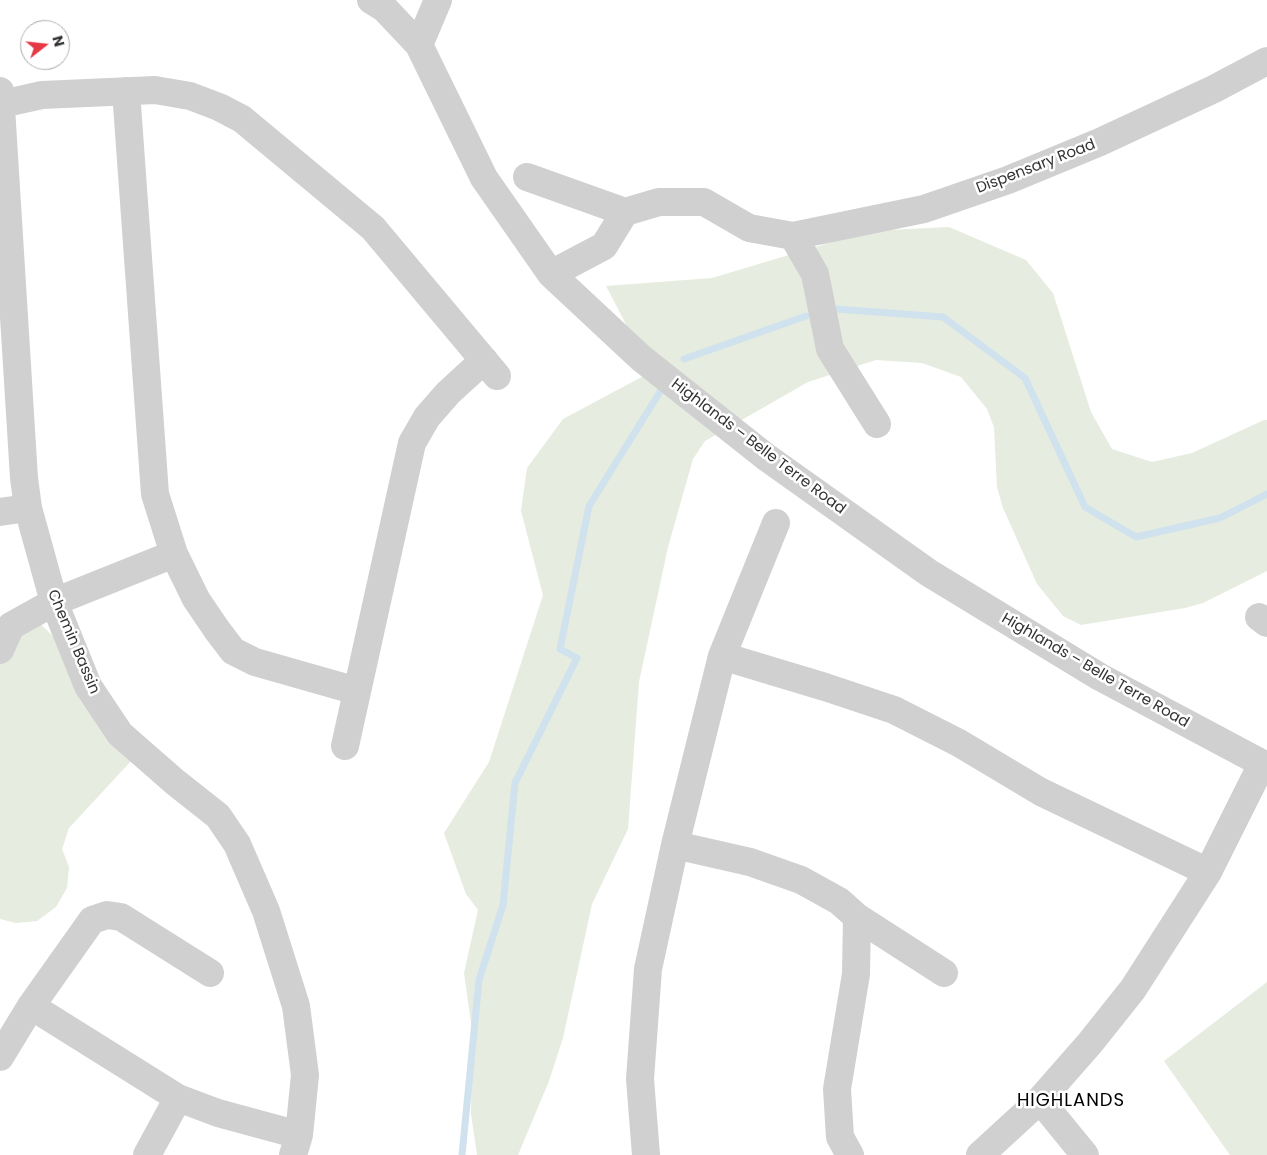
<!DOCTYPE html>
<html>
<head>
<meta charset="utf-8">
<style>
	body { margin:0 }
	#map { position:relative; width:1267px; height:1155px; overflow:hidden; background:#fff; font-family:Poppins,sans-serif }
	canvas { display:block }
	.north { position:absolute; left:20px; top:20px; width:50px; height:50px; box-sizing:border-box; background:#fff; border:1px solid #adadad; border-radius:50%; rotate:74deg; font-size:14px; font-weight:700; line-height:20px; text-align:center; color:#333 }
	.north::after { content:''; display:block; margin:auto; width:18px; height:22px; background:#e63946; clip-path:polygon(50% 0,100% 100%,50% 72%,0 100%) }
</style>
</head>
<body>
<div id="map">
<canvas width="1267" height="1155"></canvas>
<div class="north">N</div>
</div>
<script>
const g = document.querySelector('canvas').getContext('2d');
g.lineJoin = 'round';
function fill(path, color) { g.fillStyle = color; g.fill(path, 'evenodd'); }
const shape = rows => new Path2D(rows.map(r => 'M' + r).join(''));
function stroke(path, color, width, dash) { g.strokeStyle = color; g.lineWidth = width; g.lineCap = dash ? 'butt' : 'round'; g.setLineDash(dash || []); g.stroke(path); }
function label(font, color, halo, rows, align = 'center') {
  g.font = font + ' Poppins,sans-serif'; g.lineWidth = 5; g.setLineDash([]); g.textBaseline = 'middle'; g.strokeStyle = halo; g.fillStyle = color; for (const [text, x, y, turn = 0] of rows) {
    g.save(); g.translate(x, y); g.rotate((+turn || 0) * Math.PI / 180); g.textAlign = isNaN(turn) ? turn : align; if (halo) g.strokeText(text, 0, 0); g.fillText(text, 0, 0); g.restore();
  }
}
const green = shape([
	[949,227,1026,260,1053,293,1091,412,1112,449,1152,462,1192,453,1264,420,1267,420,1267,571,1203,603,1185,608,1081,625,1063,616,1037,584,1003,508,997,487,994,427,987,409,961,377,922,363,876,360,808,382,705,441,693,459,668,547,639,682,628,829,592,904,563,1038,549,1081,518,1155,477,1155,471,1114,472,1030,464,973,478,910,466,894,444,833,489,762,543,595,521,511,527,468,563,419,651,372,606,286,712,278,869,231],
	[28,612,88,670,133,759,69,828,62,849,69,867,67,888,56,907,37,921,16,923,0,919,0,620],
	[1267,982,1267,1155,1230,1155,1164,1061]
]);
const stream = shape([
	[836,309,943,317,1025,378,1085,507,1136,537,1220,518,1267,494],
	[684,359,806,316],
	[462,1155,479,980,503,905,515,783,577,658,560,649,589,506,663,387]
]);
const minor = shape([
	[371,0,384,8,419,45,484,178,551,274,641,358,766,457,929,573,1100,677,1267,766],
	[419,45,438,0],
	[0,91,24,478,28,508,54,602,88,686,120,734,175,782,218,816,237,844,266,911,296,1006,305,1075,299,1135,293,1155],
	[126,91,155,494,174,554,196,599,217,630,233,651,255,662,357,691],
	[1,104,42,95,155,90,190,96,219,107,242,119,373,228,497,376],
	[527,177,625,212],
	[793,236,924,209,1008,180,1100,142,1214,89,1267,61],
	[551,274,604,246,625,212,659,202,704,202,749,228,793,236,815,274,830,349,877,424],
	[0,512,28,508],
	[1259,617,1267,623],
	[0,650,11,626,54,602,174,554],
	[722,656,825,687,894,710,959,743,1041,792,1208,872],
	[345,746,412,443,427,417,448,393,484,360],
	[675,845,750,862,801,880,839,901,857,917,944,973],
	[31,1006,178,1098,218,1113,299,1135],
	[0,1057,31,1006,92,920,107,915,121,917,210,973],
	[1040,1100,1085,1155],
	[147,1155,178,1098],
	[646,1155,640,1079,648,969,675,845,722,656,776,523],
	[850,1155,840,1137,837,1089,856,974,857,917],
	[980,1155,1040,1100,1090,1043,1133,989,1208,872,1262,764]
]);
const streetNames = [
	["Dispensary Road",1036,167,-21],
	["Highlands – Belle Terre Road",758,447,37],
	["Chemin Bassin",73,642,67],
	["Highlands – Belle Terre Road",1095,671,30]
];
const quarterNames = [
	["HIGHLANDS",1071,1101]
];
fill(green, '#e6ecdf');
stroke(stream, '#cfe2ee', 7);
stroke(minor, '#d0d0d0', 28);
label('15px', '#333', '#fff', streetNames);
g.letterSpacing = '1px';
label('18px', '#000', '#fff', quarterNames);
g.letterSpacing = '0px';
</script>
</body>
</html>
